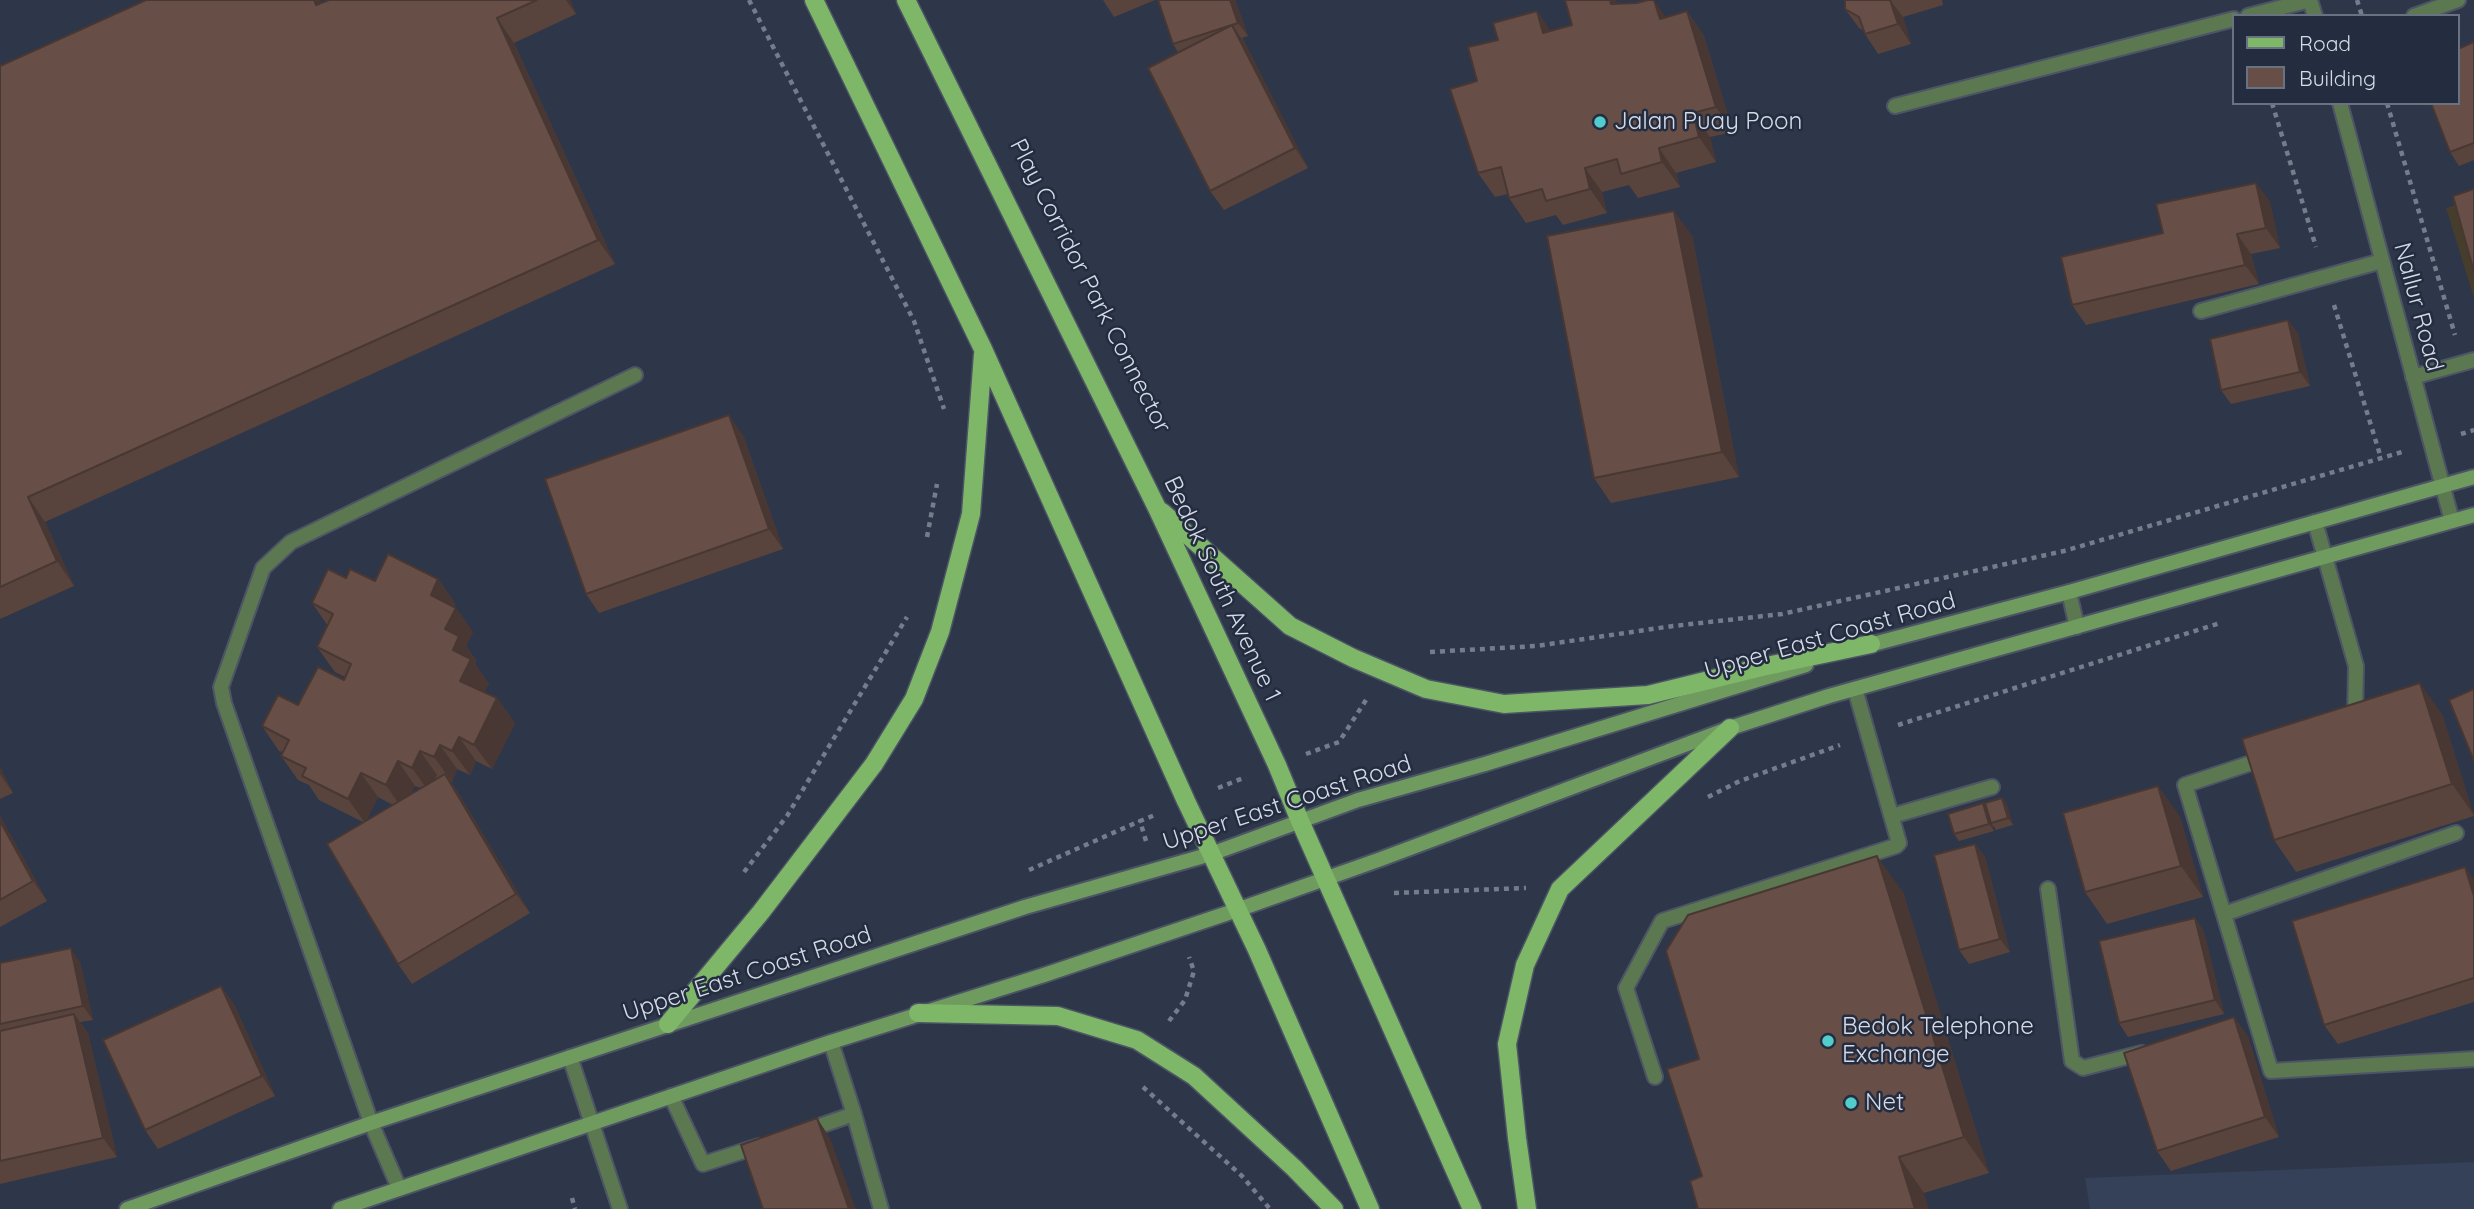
<!DOCTYPE html>
<html>
<head>
<meta charset="utf-8">
<style>
	body { margin:0 }
	#map { position:relative; width:2474px; height:1209px; overflow:hidden; background:#2e3649; font-family:Quicksand,sans-serif }
	canvas { display:block }
	.legend { position:absolute; left:2232px; top:14px; width:228px; height:91px; box-sizing:border-box; background:#242c3f; border:2px solid #6a7282; margin:0; padding:9px 12px; list-style:none; font-size:21px; color:#d4dae6 }
	.legend li { display:flex; align-items:center; gap:14px; height:35px }
	.legend b { width:35px; border:2px solid #6a7282 }
</style>
</head>
<body>
<div id="map">
<canvas width="2474" height="1209"></canvas>
<ul class="legend">
<li><b style="height:9px;background:#7eb767"></b>Road</li>
<li><b style="height:19px;background:#674f47"></b>Building</li>
</ul>
</div>
<script>
const g = document.querySelector('canvas').getContext('2d');
g.lineJoin = 'round';
function fill(path, color) { g.fillStyle = color; g.fill(path, 'evenodd'); }
const shape = rows => new Path2D(rows.map(r => 'M' + r).join(''));
function stroke(path, color, width, dash) { g.strokeStyle = color; g.lineWidth = width; g.lineCap = dash ? 'butt' : 'round'; g.setLineDash(dash || []); g.stroke(path); }
function label(font, color, halo, rows, align = 'center') {
  g.font = font + ' Quicksand,sans-serif'; g.lineWidth = 5; g.setLineDash([]); g.textBaseline = 'middle'; g.strokeStyle = halo; g.fillStyle = color; for (const [text, x, y, turn = 0] of rows) {
    g.save(); g.translate(x, y); g.rotate((+turn || 0) * Math.PI / 180); g.textAlign = isNaN(turn) ? turn : align; if (halo) g.strokeText(text, 0, 0); g.fillText(text, 0, 0); g.restore();
  }
}
const commercial = shape([
	[2474,199,2474,298,2446,208]
]);
const built = shape([
	[2474,1162,2474,1209,2090,1209,2085,1178]
]);
const path = shape([
	[749,0,914,321,944,409],
	[2357,0,2362,16],
	[2272,103,2316,247],
	[2387,103,2455,335],
	[2334,305,2381,458],
	[2461,434,2474,430],
	[927,537,937,484],
	[1430,652,1536,646,1673,626,1782,614,2064,551,2402,452],
	[1898,725,2220,623],
	[1306,754,1339,742,1366,700],
	[1218,788,1246,777],
	[1708,797,1740,781,1840,745],
	[1146,841,1140,821,1155,815],
	[1029,870,1140,821],
	[744,872,787,816,907,617],
	[1394,893,1526,888],
	[1169,1021,1185,1000,1194,971,1189,957],
	[1143,1087,1242,1176,1270,1209],
	[572,1198,575,1209]
]);
const service = shape([
	[2201,311,2382,261],
	[2413,377,2474,360],
	[2315,522,2356,666,2355,720],
	[2266,758,2185,785,2271,1071,2474,1059],
	[1892,816,1992,787],
	[2048,889,2072,1061,2083,1068,2142,1053],
	[2224,914,2456,833],
	[1655,1077,1626,988,1662,921,1896,846,1899,843,1855,689],
	[671,1096,703,1164,759,1146],
	[854,1114,881,1209],
	[805,1131,854,1114,831,1042],
	[399,1188,371,1123,224,703,221,687,263,568,291,542,635,375]
]);
const minor = shape([
	[2310,0,2315,16],
	[2248,16,2310,0],
	[2414,16,2458,0],
	[2340,103,2452,521],
	[1895,106,2234,19],
	[2069,592,2077,627],
	[570,1057,620,1209]
]);
const secondary = shape([
	[1862,647,2069,592,2474,477],
	[127,1209,371,1123,1025,907,1211,854,1358,800,1485,764,1806,665],
	[340,1209,831,1042,1044,975,1237,910,1381,859,1730,728,1829,696,2474,515]
]);
const primary = shape([
	[814,0,983,349,1186,801,1257,950,1370,1209],
	[906,0,1157,508,1277,765,1300,821,1472,1209],
	[1162,512,1290,626,1353,658,1426,689,1504,704,1648,695,1762,667,1871,644],
	[918,1013,1058,1016,1137,1040,1194,1076,1294,1168,1334,1209],
	[668,1024,761,912,816,840,874,764,914,699,940,632,971,514,983,354],
	[1527,1209,1517,1138,1507,1044,1525,965,1560,889,1730,728]
]);
const wall = shape([
	[146,0,320,0,321,3,329,0,570,0,576,14,514,43,615,264,45,522,74,586,0,619,0,66],
	[1103,0,1155,0,1114,17],
	[1235,0,1248,36,1242,38,1246,45,1308,168,1224,210,1210,191,1178,52,1173,44],
	[1565,0,1615,0,1618,4,1667,17,1687,11,1704,36,1733,132,1710,137,1716,162,1676,173,1680,187,1638,198,1629,185,1602,192,1607,213,1563,225,1556,215,1526,223,1509,198,1508,194,1495,197,1478,173,1477,81,1498,40,1537,11,1550,31,1572,25],
	[1845,0,1942,0,1943,5,1903,17,1911,44,1878,54,1865,34,1864,31,1859,28,1845,9],
	[2474,42,2474,160,2459,166,2450,152],
	[2256,183,2270,202,2280,248,2251,254,2259,284,2086,325,2072,305,2163,233],
	[1692,235,1739,477,1611,503,1594,478],
	[2288,320,2298,334,2310,386,2231,404,2221,390],
	[743,435,783,549,599,613,586,594],
	[346,578,375,581,438,579,455,603,454,607,456,608,473,632,466,646,476,660,475,664,489,684,484,692,497,698,515,723,492,769,476,761,470,775,457,769,452,782,450,781,459,794,530,913,412,984,398,964,363,822,319,800,309,785,298,780,281,756,283,752,279,751,262,726,344,680,345,677,335,672,317,647,328,626,312,603],
	[415,786,421,788,410,795],
	[378,797,393,805,366,821],
	[2442,714,2474,816,2296,872,2274,840],
	[0,767,13,793,0,799],
	[2158,786,2180,817,2203,897,2107,924,2085,892],
	[2002,798,2007,805,2013,825,1996,830,1992,824,1994,831,1959,841,1954,834],
	[0,816,47,901,0,927],
	[1975,844,1985,857,2010,952,1969,964,1959,950],
	[2474,880,2474,1002,2338,1044,2324,1025],
	[1903,892,1989,1173,1924,1193,1702,1176],
	[2195,918,2204,932,2224,1014,2128,1037,2119,1023],
	[80,962,93,1020,80,1022,88,1033,117,1157,0,1184,0,963],
	[221,986,235,1006,275,1096,158,1149,145,1130],
	[2234,1017,2248,1037,2279,1137,2171,1171,2157,1151]
]);
const shadedWall = shape([
	[314,0,320,0,334,30,316,5],
	[566,0,570,0,576,14],
	[1230,0,1235,0,1248,36,1238,23],
	[1610,0,1615,0,1624,13,1611,4],
	[1654,0,1670,23,1660,19],
	[1890,0,1903,17,1911,44,1898,24],
	[1537,11,1554,36,1543,33],
	[1687,11,1704,36,1733,132,1716,107],
	[497,18,514,43,615,264,598,240],
	[1232,25,1246,45,1308,168,1295,148],
	[1693,113,1710,137,1716,162,1699,137],
	[1659,148,1676,173,1680,187,1662,162],
	[1585,168,1602,192,1607,213,1590,189],
	[2256,183,2270,202,2280,248,2266,228],
	[1674,211,1692,235,1739,477,1722,452],
	[2237,234,2251,254,2259,284,2245,265],
	[2288,320,2298,334,2310,386,2300,372],
	[729,415,743,435,783,549,769,529],
	[28,497,45,522,74,586,57,561],
	[438,579,455,603,448,620,431,595],
	[456,608,473,632,466,646,476,660,475,664,489,684,477,705,460,681,445,629],
	[2420,683,2442,714,2474,815,2452,784],
	[497,698,515,723,492,769,474,745],
	[459,737,476,761,470,775,452,751],
	[440,745,457,769,452,782,434,757],
	[420,751,437,775,429,792,412,768],
	[398,761,415,786,403,810,386,785],
	[0,767,13,793,0,774],
	[361,773,378,797,365,823,348,799],
	[445,774,459,794,530,913,516,894],
	[2158,786,2180,817,2203,897,2181,866],
	[2002,798,2007,805,2013,825,2008,818],
	[1983,803,1988,811,1994,831,1989,824],
	[0,816,47,901,33,881,0,821],
	[1975,844,1985,857,2010,952,2000,939],
	[1877,856,1903,892,1989,1173,1964,1137],
	[2465,867,2474,880,2474,896],
	[2195,918,2204,932,2224,1014,2215,1000],
	[71,948,80,962,93,1020,83,1006],
	[221,986,235,1006,275,1096,262,1076],
	[74,1014,88,1033,117,1157,103,1138],
	[2234,1017,2248,1037,2279,1137,2265,1117],
	[817,1118,830,1138,856,1209,849,1209],
	[1899,1157,1924,1193,1929,1209,1915,1209]
]);
const building = shape([
	[146,0,314,0,316,5,329,0,537,0,497,18,598,240,28,497,57,561,0,587,0,66,146,0],
	[1158,0,1230,0,1238,23,1173,44,1158,0],
	[1565,0,1610,0,1611,4,1637,3,1648,0,1654,0,1660,19,1687,11,1716,107,1693,113,1699,137,1659,148,1662,162,1621,174,1617,159,1585,168,1590,189,1546,201,1542,189,1509,198,1501,167,1478,173,1450,89,1477,81,1468,47,1498,40,1493,23,1537,11,1543,33,1572,25,1565,0],
	[1845,0,1890,0,1898,24,1865,34,1859,17,1845,9,1845,0],
	[1232,25,1295,148,1210,191,1148,68,1232,25],
	[2474,42,2474,143,2450,152,2431,103,2458,103,2458,49,2474,42],
	[2256,183,2266,228,2237,234,2245,265,2072,305,2061,257,2163,233,2156,204,2256,183],
	[2474,189,2474,272,2453,196,2474,189],
	[1674,211,1722,452,1594,478,1547,236,1674,211],
	[2288,320,2300,372,2221,390,2210,339,2288,320],
	[729,415,769,529,586,594,545,479,729,415],
	[388,554,438,579,431,595,456,608,445,629,459,636,453,650,471,659,460,681,497,698,474,745,459,737,452,751,440,745,434,757,420,751,412,768,398,761,386,785,361,773,348,799,302,776,306,768,281,756,289,740,262,726,278,695,298,705,318,667,344,680,351,664,317,647,333,614,312,603,328,569,346,578,350,569,375,581,388,554],
	[2420,683,2452,784,2274,840,2242,739,2420,683],
	[2474,689,2474,761,2449,700,2474,689],
	[445,774,516,894,398,964,327,844,445,774],
	[2158,786,2181,866,2085,892,2063,813,2158,786],
	[2002,798,2008,818,1991,823,1985,803,2002,798],
	[1983,803,1989,824,1954,834,1948,814,1983,803],
	[0,821,33,881,0,900,0,821],
	[1975,844,2000,939,1959,950,1934,855,1975,844],
	[1877,856,1964,1137,1899,1157,1915,1209,1698,1209,1690,1181,1702,1176,1667,1069,1699,1059,1666,951,1688,915,1877,856],
	[2465,867,2474,896,2474,978,2324,1025,2292,921,2465,867],
	[2195,918,2215,1000,2119,1023,2099,941,2195,918],
	[71,948,83,1006,0,1024,0,963,71,948],
	[221,986,262,1076,145,1130,103,1040,221,986],
	[74,1014,103,1138,0,1161,0,1031,74,1014],
	[2234,1017,2265,1117,2157,1151,2124,1053,2234,1017],
	[817,1118,849,1209,763,1209,741,1145,817,1118]
]);
const markers = [
	[1600,122,7,"#52cdcc"],
	[1828,1041,7,"#52cdcc"],
	[1851,1103,7,"#52cdcc"]
];
const poiNames = [
	["Jalan Puay Poon",1614,122],
	["Bedok Telephone",1842,1027],
	["Exchange",1842,1055],
	["Net",1865,1103]
];
const streetNames = [
	["Play Corridor Park Connector",1090,286,63],
	["Nallur Road",2418,307,75],
	["Bedok South Avenue 1",1222,589,65],
	["Upper East Coast Road",1830,636,-16],
	["Upper East Coast Road",1287,803,-18],
	["Upper East Coast Road",747,974,-18]
];
fill(commercial, '#473d2c');
fill(built, '#354059');
stroke(service, '#4c5465', 18);
stroke(minor, '#4c5465', 18);
stroke(secondary, '#4c5465', 18);
stroke(primary, '#4c5465', 21);
stroke(path, '#757d8d', 4.5, [5, 5]);
stroke(service, '#5c7851', 14);
stroke(minor, '#5c7851', 14);
stroke(secondary, '#6f9c5e', 14);
stroke(primary, '#7eb767', 18);
fill(wall, '#59443d');
fill(shadedWall, '#483732');
fill(building, '#674f47');
stroke(building, '#483732', 2);
for (const [x, y, r, color] of markers) { const dot = new Path2D(); dot.arc(x, y, r, 0, 2 * Math.PI); g.fillStyle = color; g.fill(dot); stroke(dot, '#242c3f', 2.5); }
label('24px', '#d4dae6', '#242c3f', poiNames, 'left');
label('24px', '#d4dae6', '#242c3f', streetNames);
</script>
</body>
</html>
